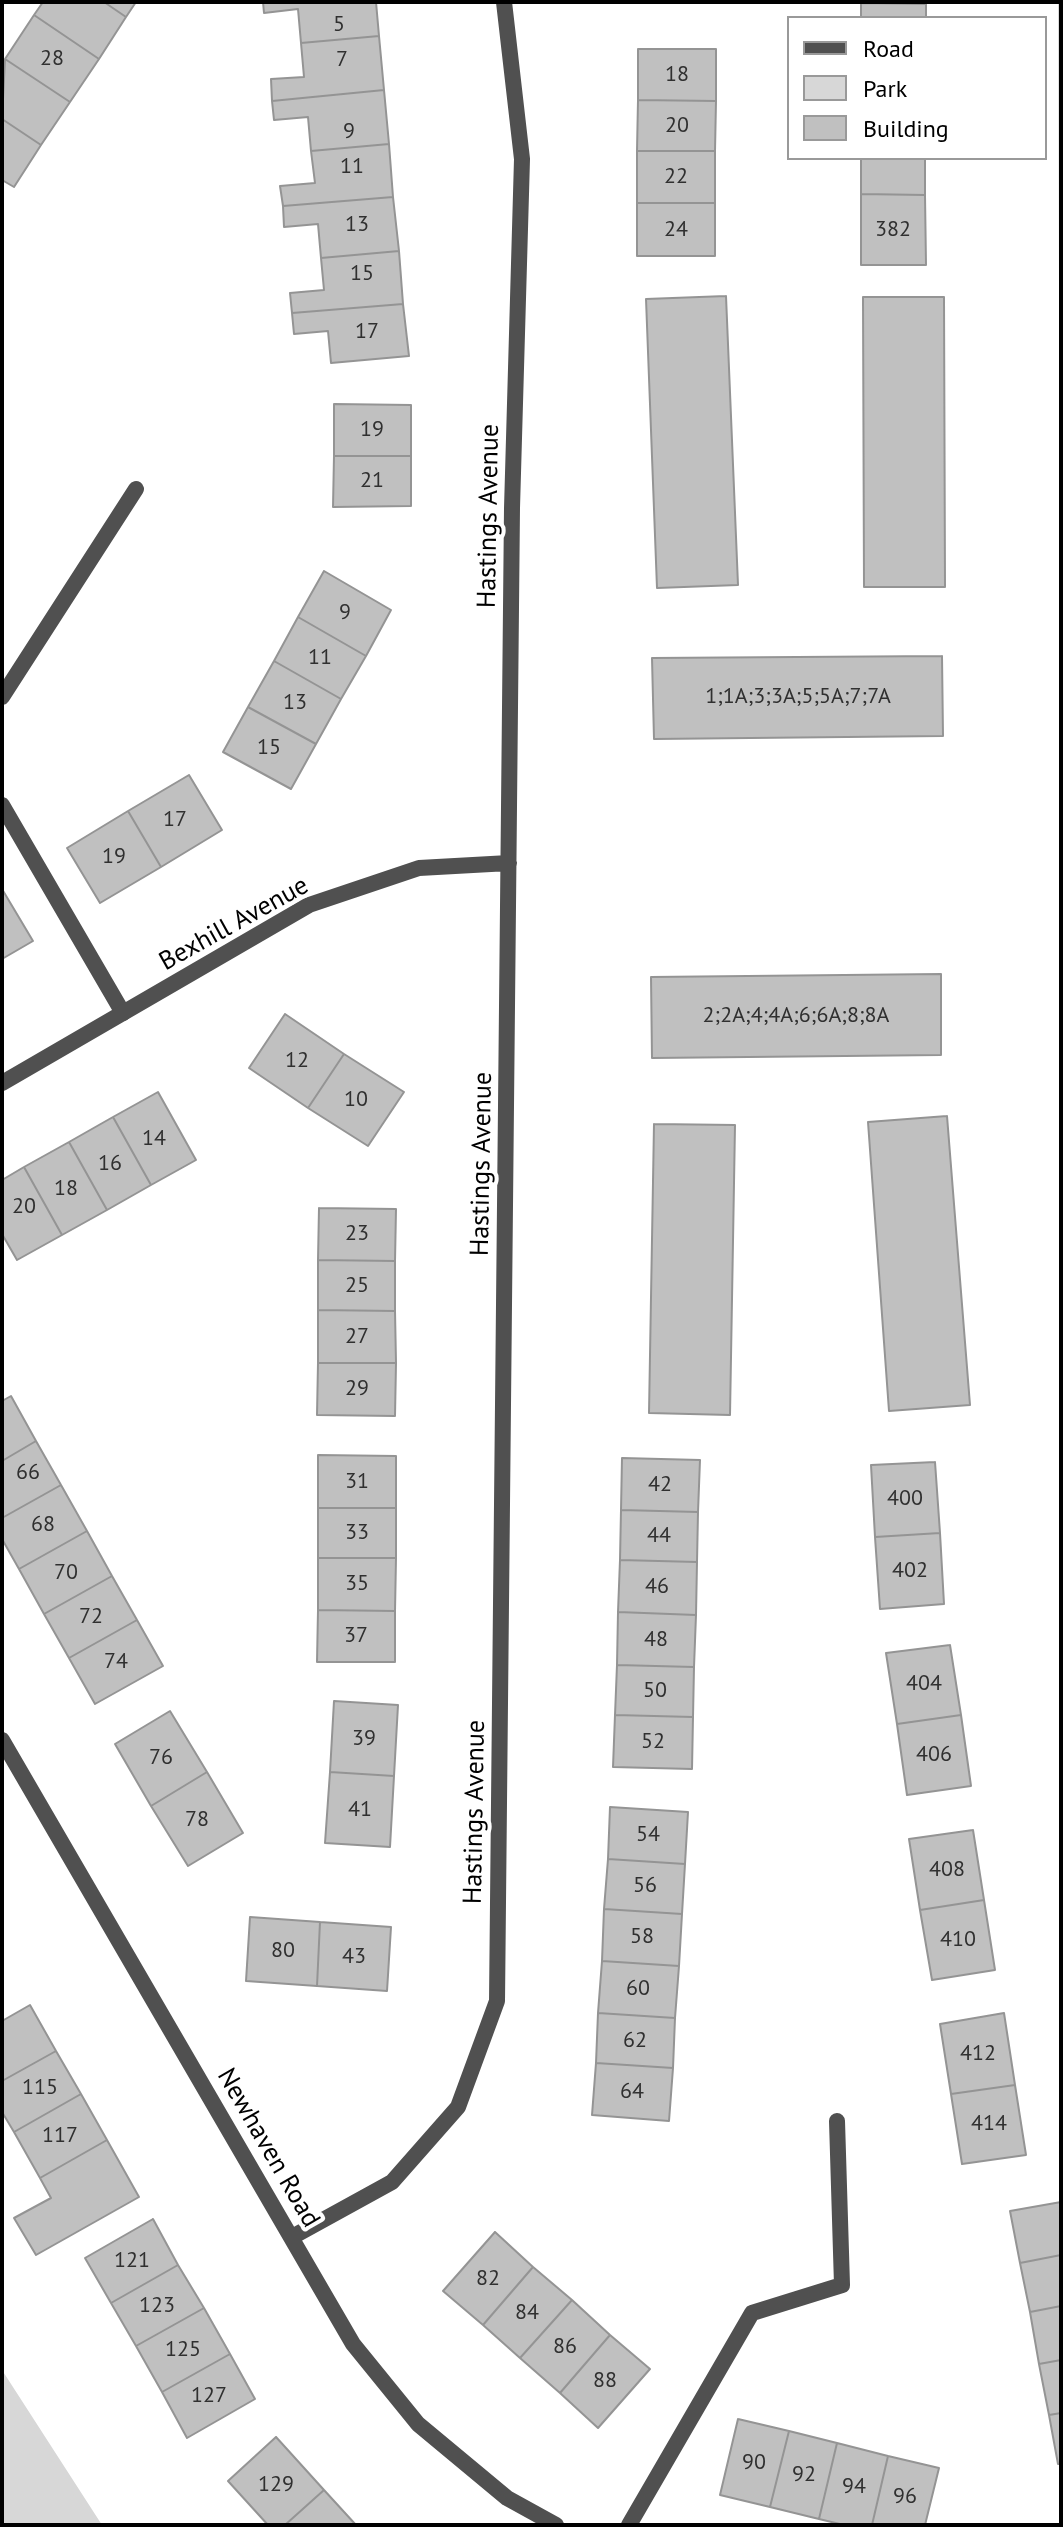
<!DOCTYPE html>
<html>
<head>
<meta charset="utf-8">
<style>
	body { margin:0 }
	#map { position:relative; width:1063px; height:2527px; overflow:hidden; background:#fff; font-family:"PT Sans",sans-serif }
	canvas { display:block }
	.frame { position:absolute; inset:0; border:4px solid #000; pointer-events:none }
	.legend { position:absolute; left:787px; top:16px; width:260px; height:144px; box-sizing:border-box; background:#fff; border:2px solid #999; margin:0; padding:10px 14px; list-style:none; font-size:24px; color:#000 }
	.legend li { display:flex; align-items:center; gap:16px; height:40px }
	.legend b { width:40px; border:2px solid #999 }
</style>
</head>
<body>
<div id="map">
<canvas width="1063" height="2527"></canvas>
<div class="frame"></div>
<ul class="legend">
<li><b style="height:10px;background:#505050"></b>Road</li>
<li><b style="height:22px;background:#d7d7d7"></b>Park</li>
<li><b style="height:22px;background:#c0c0c0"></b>Building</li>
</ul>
</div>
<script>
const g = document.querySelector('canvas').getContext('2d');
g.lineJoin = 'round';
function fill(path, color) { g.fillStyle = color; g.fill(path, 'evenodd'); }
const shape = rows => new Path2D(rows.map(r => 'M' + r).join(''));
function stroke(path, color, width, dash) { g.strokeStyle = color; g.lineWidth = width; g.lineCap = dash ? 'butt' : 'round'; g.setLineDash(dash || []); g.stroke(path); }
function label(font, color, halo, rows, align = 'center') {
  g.font = font + ' "PT Sans",sans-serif'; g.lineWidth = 8; g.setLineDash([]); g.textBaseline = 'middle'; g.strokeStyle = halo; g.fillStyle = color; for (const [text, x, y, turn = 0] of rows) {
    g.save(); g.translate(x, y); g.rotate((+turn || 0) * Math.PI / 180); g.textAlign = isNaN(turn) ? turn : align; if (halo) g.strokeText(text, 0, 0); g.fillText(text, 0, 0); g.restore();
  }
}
const green = shape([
	[1058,2,1061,2,1061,287,1059,287],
	[2,2370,102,2525,2,2525]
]);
const building = shape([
	[43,2,104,2,126,17,99,59,34,15,43,2],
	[104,2,136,2,126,17,104,2],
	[263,2,376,2,379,36,301,43,298,9,264,13,263,2],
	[861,3,926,4,926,18,861,18,861,3],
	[34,15,99,59,70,102,5,59,34,15],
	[379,36,384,90,272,101,271,79,304,77,301,43,379,36],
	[638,49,716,49,716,101,638,100,638,49],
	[5,59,70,102,41,145,2,119,5,59],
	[384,90,389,144,311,151,308,117,274,120,272,101,384,90],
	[638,100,716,101,715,151,637,151,638,100],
	[2,119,41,145,14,187,2,180,2,119],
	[389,144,393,197,283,206,280,186,315,183,311,151,389,144],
	[637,151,715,151,715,203,637,203,637,151],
	[861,158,925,158,925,195,861,194,861,158],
	[861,194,925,195,926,265,861,265,861,194],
	[393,197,399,251,321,258,318,224,284,227,283,206,393,197],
	[637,203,715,203,715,256,637,256,637,203],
	[399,251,403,304,292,313,290,293,324,290,321,258,399,251],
	[726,296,738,585,657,588,646,299,726,296],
	[863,297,944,297,945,587,864,587,863,297],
	[403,304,409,356,331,363,328,331,294,334,292,313,403,304],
	[334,404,411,405,411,456,334,456,334,404],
	[334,456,411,456,411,506,333,507,334,456],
	[324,571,391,610,366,656,298,617,324,571],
	[298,617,366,656,341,699,274,661,298,617],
	[942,656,943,736,654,739,652,658,942,656],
	[274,661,341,699,316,744,248,707,274,661],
	[248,707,316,744,291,789,223,752,248,707],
	[189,775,222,830,161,867,128,811,189,775],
	[128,811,161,867,100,903,67,848,128,811],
	[2,889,33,941,2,959,2,889],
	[941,974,941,1055,652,1058,651,977,941,974],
	[285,1014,344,1054,308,1108,249,1068,285,1014],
	[344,1054,404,1092,368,1146,308,1108,344,1054],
	[158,1092,196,1160,151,1185,113,1117,158,1092],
	[947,1116,970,1405,889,1411,868,1122,947,1116],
	[113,1117,151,1185,107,1210,69,1142,113,1117],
	[654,1124,735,1125,730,1415,649,1413,654,1124],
	[69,1142,107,1210,62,1235,24,1167,69,1142],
	[24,1167,62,1235,17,1260,2,1234,2,1180,24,1167],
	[319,1208,396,1209,395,1261,318,1260,319,1208],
	[318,1260,395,1261,395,1311,318,1310,318,1260],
	[318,1310,395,1311,396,1363,318,1363,318,1310],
	[318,1363,396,1363,395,1416,317,1415,318,1363],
	[11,1396,36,1441,2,1461,2,1401,11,1396],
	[36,1441,61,1485,2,1518,2,1461,36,1441],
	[318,1455,396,1456,396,1508,318,1508,318,1455],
	[622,1458,700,1460,698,1512,621,1510,622,1458],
	[935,1462,940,1533,875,1537,871,1465,935,1462],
	[61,1485,87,1531,19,1569,2,1539,2,1518,61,1485],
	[318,1508,396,1508,396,1558,318,1558,318,1508],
	[621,1510,698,1512,697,1562,620,1560,621,1510],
	[87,1531,112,1576,44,1614,19,1569,87,1531],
	[940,1533,944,1604,880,1609,875,1537,940,1533],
	[318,1558,396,1558,395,1611,318,1610,318,1558],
	[620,1560,697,1562,696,1615,618,1612,620,1560],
	[112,1576,137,1620,69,1658,44,1614,112,1576],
	[318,1610,395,1611,395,1662,317,1662,318,1610],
	[618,1612,696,1615,694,1667,617,1665,618,1612],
	[137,1620,163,1666,95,1704,69,1658,137,1620],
	[950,1645,961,1715,897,1724,886,1653,950,1645],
	[617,1665,694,1667,693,1717,615,1715,617,1665],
	[334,1701,398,1705,394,1776,330,1772,334,1701],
	[170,1711,207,1772,151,1806,115,1744,170,1711],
	[615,1715,693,1717,692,1769,613,1767,615,1715],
	[961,1715,971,1786,907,1795,897,1724,961,1715],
	[207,1772,243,1833,188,1866,151,1806,207,1772],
	[330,1772,394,1776,390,1847,325,1843,330,1772],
	[610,1807,688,1812,685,1864,608,1859,610,1807],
	[973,1830,984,1900,920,1910,909,1839,973,1830],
	[608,1859,685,1864,682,1914,604,1909,608,1859],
	[984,1900,995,1970,932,1980,920,1910,984,1900],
	[604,1909,682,1914,679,1966,602,1961,604,1909],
	[250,1917,320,1922,317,1986,246,1981,250,1917],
	[320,1922,391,1927,387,1991,317,1986,320,1922],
	[602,1961,679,1966,675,2018,598,2013,602,1961],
	[30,2005,56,2051,2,2081,2,2021,30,2005],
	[598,2013,675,2018,673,2068,596,2063,598,2013],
	[1004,2013,1015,2085,951,2094,940,2024,1004,2013],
	[56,2051,81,2094,14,2132,2,2112,2,2081,56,2051],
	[596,2063,673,2068,669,2121,592,2115,596,2063],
	[1015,2085,1026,2155,962,2164,951,2094,1015,2085],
	[81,2094,107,2140,40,2178,14,2132,81,2094],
	[107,2140,139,2197,36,2255,14,2218,51,2198,40,2178,107,2140],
	[1061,2202,1061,2255,1020,2263,1010,2211,1061,2202],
	[153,2219,178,2265,111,2303,85,2258,153,2219],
	[495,2232,533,2267,483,2325,443,2291,495,2232],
	[1061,2255,1061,2306,1030,2312,1020,2263,1061,2255],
	[178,2265,204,2308,136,2346,111,2303,178,2265],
	[533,2267,572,2300,520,2358,483,2325,533,2267],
	[572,2300,610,2335,560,2393,520,2358,572,2300],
	[1061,2306,1061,2360,1039,2364,1030,2312,1061,2306],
	[204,2308,230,2354,162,2392,136,2346,204,2308],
	[610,2335,650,2369,598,2428,560,2393,610,2335],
	[230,2354,255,2399,187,2438,162,2392,230,2354],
	[1061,2360,1061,2413,1049,2415,1039,2364,1061,2360],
	[1061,2413,1061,2464,1058,2464,1049,2415,1061,2413],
	[738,2419,789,2431,770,2507,720,2495,738,2419],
	[789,2431,837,2443,819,2519,770,2507,789,2431],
	[276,2437,324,2490,285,2525,268,2525,228,2481,276,2437],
	[837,2443,888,2456,872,2525,844,2525,819,2519,837,2443],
	[888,2456,939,2468,925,2525,872,2525,888,2456],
	[324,2490,356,2525,285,2525,324,2490]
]);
const lane = shape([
	[2,697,136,489],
	[2,805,123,1013],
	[629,2525,752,2313,842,2285,837,2121]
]);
const street = shape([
	[2,1083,309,905,419,868,509,863],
	[2,1740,353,2344,418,2424,507,2498,556,2525],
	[292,2237,392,2182,458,2107,497,2001,512,508,522,159,504,2]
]);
const numberNames = [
	["5",339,25],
	["28",52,59],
	["7",342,60],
	["18",677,75],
	["20",677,126],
	["9",349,132],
	["11",352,167],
	["22",676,177],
	["13",357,225],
	["24",676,230],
	["382",893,230],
	["15",362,274],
	["17",367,332],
	["19",372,430],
	["21",372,481],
	["9",345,613],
	["11",320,658],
	["1;1A;3;3A;5;5A;7;7A",798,697],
	["13",295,703],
	["15",269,748],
	["17",175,820],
	["19",114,857],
	["2;2A;4;4A;6;6A;8;8A",796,1016],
	["12",297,1061],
	["10",356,1100],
	["14",154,1139],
	["16",110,1164],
	["18",66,1189],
	["20",24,1207],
	["23",357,1234],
	["25",357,1286],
	["27",357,1337],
	["29",357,1389],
	["66",28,1473],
	["31",357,1482],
	["42",660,1485],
	["400",905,1499],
	["68",43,1525],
	["33",357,1533],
	["44",659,1536],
	["402",910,1571],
	["70",66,1573],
	["35",357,1584],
	["46",657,1587],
	["72",91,1617],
	["37",356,1636],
	["48",656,1640],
	["74",116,1662],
	["404",924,1684],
	["50",655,1691],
	["39",364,1739],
	["52",653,1742],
	["406",934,1755],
	["76",161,1758],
	["41",360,1810],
	["78",197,1820],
	["54",648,1835],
	["408",947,1870],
	["56",645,1886],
	["58",642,1937],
	["410",958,1940],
	["80",283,1951],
	["43",354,1957],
	["60",638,1989],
	["62",635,2041],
	["412",978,2054],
	["115",40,2088],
	["64",632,2092],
	["414",989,2124],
	["117",60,2136],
	["121",132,2261],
	["82",488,2279],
	["123",157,2306],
	["84",527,2313],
	["86",565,2347],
	["125",183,2350],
	["88",605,2381],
	["127",209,2396],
	["90",754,2463],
	["92",804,2475],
	["129",276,2485],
	["94",854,2487],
	["96",905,2497]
];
const streetNames = [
	["Hastings Avenue",489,516,-89],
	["Bexhill Avenue",234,924,-29],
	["Hastings Avenue",482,1164,-89],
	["Hastings Avenue",475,1812,-89],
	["Newhaven Road",268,2148,60]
];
fill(green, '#d7d7d7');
fill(building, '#c0c0c0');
stroke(building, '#949494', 2);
stroke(lane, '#505050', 16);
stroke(street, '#505050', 16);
label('22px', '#303030', null, numberNames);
label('26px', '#000', '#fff', streetNames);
</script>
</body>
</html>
